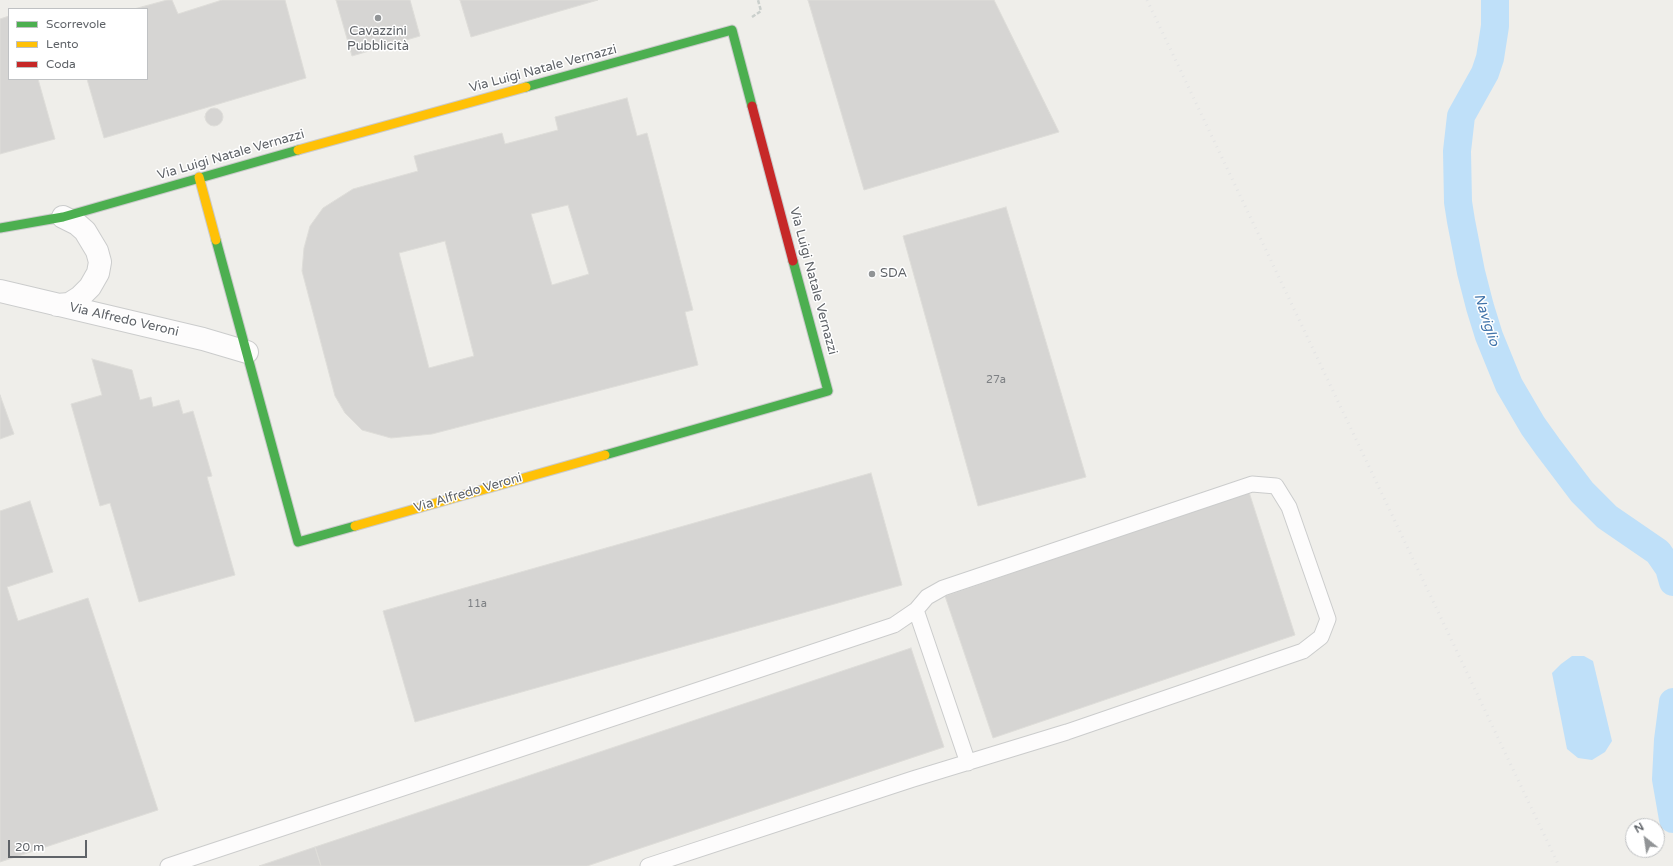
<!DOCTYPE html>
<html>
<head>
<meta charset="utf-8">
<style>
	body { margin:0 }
	#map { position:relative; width:1673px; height:866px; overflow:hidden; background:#efeeea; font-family:"Varela Round",sans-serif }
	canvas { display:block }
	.legend { position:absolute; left:8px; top:8px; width:140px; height:72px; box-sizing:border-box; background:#fff; border:1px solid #bfc1c3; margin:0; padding:5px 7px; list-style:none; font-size:12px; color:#5f6368 }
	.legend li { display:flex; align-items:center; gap:8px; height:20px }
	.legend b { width:20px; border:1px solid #bfc1c3 }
	.north { position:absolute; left:1625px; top:818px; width:40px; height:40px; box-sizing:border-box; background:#fff; border:1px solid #bfc1c3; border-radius:50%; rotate:330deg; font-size:11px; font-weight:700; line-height:16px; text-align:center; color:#5f6368 }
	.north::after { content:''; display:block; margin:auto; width:14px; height:18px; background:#919496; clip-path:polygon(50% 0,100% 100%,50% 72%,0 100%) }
	.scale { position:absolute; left:8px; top:840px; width:79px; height:18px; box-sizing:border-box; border:2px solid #5f6368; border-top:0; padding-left:5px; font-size:12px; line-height:14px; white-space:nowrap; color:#5f6368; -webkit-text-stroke:3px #fff; paint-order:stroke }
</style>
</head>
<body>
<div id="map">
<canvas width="1673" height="866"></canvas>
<ul class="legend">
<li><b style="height:5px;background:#4caf50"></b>Scorrevole</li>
<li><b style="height:5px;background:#ffc107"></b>Lento</li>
<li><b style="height:5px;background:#c62828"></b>Coda</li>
</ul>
<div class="north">N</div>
<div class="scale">20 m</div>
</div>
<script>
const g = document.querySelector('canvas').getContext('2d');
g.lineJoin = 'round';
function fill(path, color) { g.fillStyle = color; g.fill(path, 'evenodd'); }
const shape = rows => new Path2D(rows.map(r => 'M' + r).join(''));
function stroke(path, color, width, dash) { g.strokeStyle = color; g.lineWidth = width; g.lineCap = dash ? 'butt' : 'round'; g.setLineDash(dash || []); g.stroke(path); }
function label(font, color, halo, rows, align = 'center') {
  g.font = font + ' "Varela Round",sans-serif'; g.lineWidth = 3; g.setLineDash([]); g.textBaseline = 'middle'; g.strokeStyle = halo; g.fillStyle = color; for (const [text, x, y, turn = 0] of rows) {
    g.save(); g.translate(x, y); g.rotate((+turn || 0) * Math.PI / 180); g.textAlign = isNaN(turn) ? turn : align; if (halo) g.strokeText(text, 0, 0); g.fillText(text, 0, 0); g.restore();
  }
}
const water = shape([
	[1572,656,1584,656,1593,661,1612,741,1605,752,1592,760,1578,758,1567,749,1552,673,1561,664]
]);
const canal = shape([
	[1495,0,1495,26,1490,58,1485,73,1461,116,1457,151,1458,202,1461,221,1471,272,1480,307,1489,336,1509,385,1533,426,1548,447,1582,492,1607,517,1658,552,1669,568,1673,582],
	[1673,702,1668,740,1666,779,1673,819]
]);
const building = shape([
	[167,0,172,0,178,14,222,0,285,0,306,78,104,138,87,79,147,79,147,9,134,9,167,0],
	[336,0,410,0,420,36,352,56,336,0],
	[460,0,598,0,471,37,460,0],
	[808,0,994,0,1059,132,864,190,808,0],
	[9,16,9,79,38,79,55,139,0,154,0,19,9,16],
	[627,98,637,136,647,133,693,310,685,312,698,365,432,434,391,438,362,430,345,413,335,396,302,271,304,248,310,226,323,208,353,189,418,171,414,156,502,133,505,144,558,130,555,117,627,98],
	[568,205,589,274,552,285,531,214,568,205],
	[445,241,474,356,429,368,399,253,445,241],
	'205 117a9 9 0 1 1 18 0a9 9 0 1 1-18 0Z',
	[1006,207,1086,477,978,506,903,236,1006,207],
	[92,359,132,370,140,400,151,397,153,407,179,400,183,414,193,411,212,476,207,477,235,575,139,602,110,503,100,506,71,404,102,395,92,359],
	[0,395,14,434,0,439,0,395],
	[871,473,902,585,415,722,383,611,871,473],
	[1249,492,1295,635,993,738,945,596,1249,492],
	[30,501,53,572,7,587,18,621,88,598,158,810,0,862,0,511,30,501],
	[911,648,944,747,587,866,321,866,315,847,911,648],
	[315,847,321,866,259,866,315,847]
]);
const path = shape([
	[752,17,761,11,758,0]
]);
const lane = shape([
	[916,610,968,763],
	[168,866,894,625,916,610,927,597,943,588,1252,484,1276,486,1289,507,1328,619,1321,637,1303,651,1067,732,913,779,648,866]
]);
const street = shape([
	[0,291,203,339,247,352],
	[57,305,69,304,80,297,90,287,98,273,100,262,97,251,85,231,77,224,63,217]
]);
const fast = shape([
	[526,87,732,30,752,106],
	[0,228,63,217,298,150],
	[216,240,298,542,355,526],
	[605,455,828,391,793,261]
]);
const slow = shape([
	[298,150,526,87],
	[199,177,216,240],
	[355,526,605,455]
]);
const jam = shape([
	[752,106,793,261]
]);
const rail = shape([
	[1147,0,1559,866]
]);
const markers = [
	[378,18,4,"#919496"],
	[872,274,4,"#919496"]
];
const numberNames = [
	["27a",996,380],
	["11a",477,604]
];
const poiNames = [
	["Cavazzini",378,32],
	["Pubblicità",378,47],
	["SDA",880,274,"left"]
];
const streetNames = [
	["Via Luigi Natale Vernazzi",543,69,-15],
	["Via Luigi Natale Vernazzi",231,155,-16],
	["Via Luigi Natale Vernazzi",813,281,75],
	["Via Alfredo Veroni",124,320,13],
	["Via Alfredo Veroni",468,493,-16]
];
const waterNames = [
	["Naviglio",1486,320,72]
];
fill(water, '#bfe0f9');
stroke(canal, '#bfe0f9', 28);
fill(building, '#d6d5d3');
stroke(building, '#deddd9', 1);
stroke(lane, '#cbcccc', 17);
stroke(street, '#cbcccc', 24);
stroke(fast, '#cacacb', 11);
stroke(slow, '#cacacb', 11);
stroke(jam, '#cacacb', 11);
stroke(path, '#cacfcc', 2.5, [4, 2]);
stroke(lane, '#fdfcfc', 15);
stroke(street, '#fdfcfc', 22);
stroke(fast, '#4caf50', 9);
stroke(slow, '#ffc107', 9);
stroke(jam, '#c62828', 9);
stroke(rail, '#e4e4e4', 3, [1, 5]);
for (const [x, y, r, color] of markers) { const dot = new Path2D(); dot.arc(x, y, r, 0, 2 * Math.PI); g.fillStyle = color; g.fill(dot); stroke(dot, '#fff', 1.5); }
label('11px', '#7e8184', null, numberNames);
label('13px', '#5f6368', '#fff', poiNames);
label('13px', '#5f6368', '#fff', streetNames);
label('italic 14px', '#4174aa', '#fff', waterNames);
</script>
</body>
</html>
